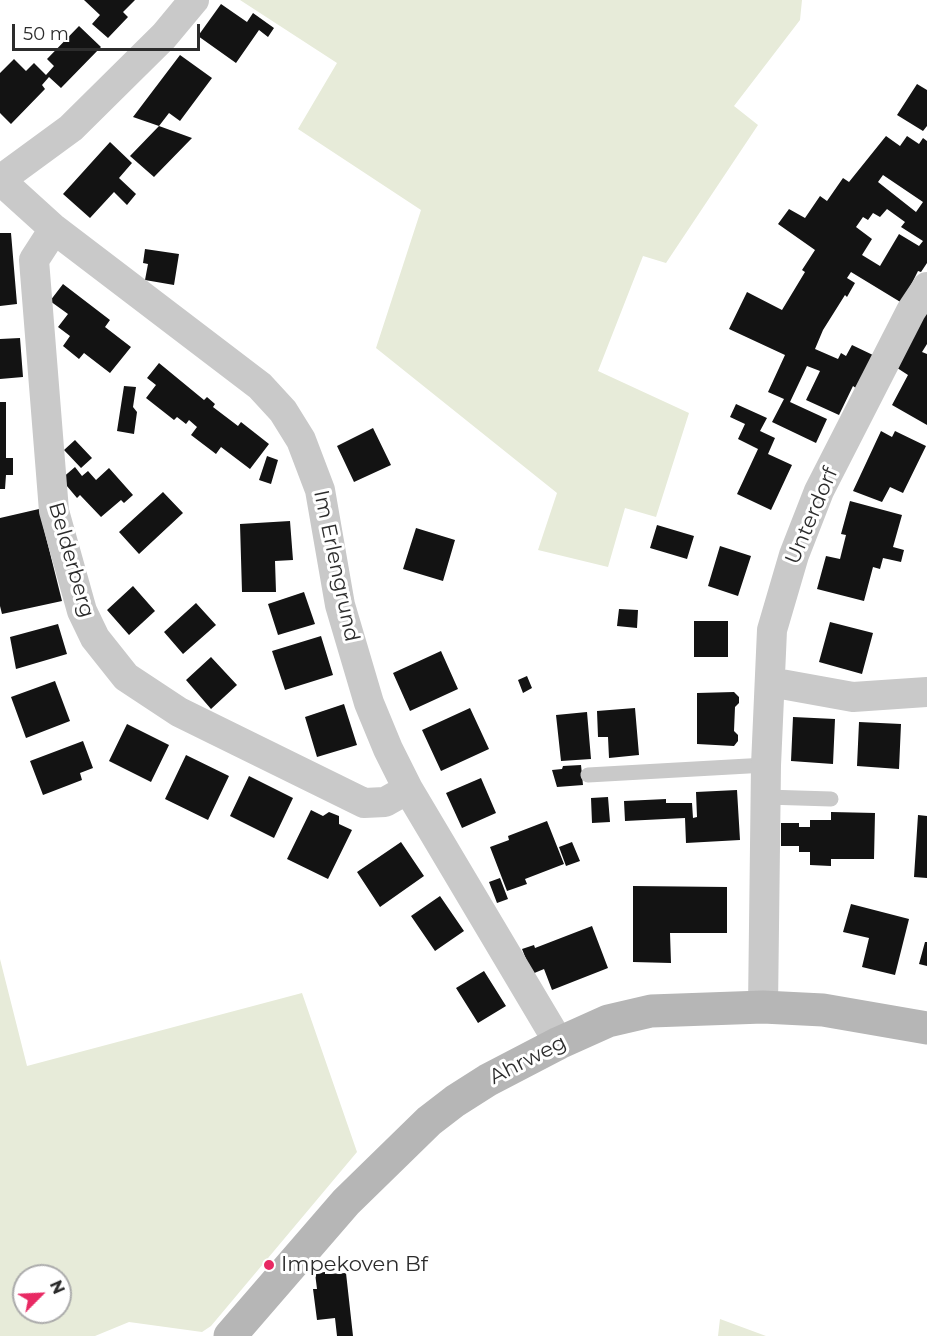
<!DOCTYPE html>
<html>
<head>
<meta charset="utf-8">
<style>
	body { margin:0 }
	#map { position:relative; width:927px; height:1336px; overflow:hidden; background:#fff; font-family:Montserrat,sans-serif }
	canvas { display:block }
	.north { position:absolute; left:12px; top:1264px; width:60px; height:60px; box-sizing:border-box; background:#fff; border:2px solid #ababab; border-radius:50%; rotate:66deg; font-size:16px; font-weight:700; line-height:24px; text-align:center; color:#2c2c2c }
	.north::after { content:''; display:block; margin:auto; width:21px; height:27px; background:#e82963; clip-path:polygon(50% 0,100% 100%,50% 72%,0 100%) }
	.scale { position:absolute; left:12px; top:24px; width:188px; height:27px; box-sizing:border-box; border:3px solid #2c2c2c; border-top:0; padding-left:8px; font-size:18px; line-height:21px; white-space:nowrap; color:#2c2c2c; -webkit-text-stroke:4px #fff; paint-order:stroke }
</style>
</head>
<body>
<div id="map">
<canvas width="927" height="1336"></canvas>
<div class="north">N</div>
<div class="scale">50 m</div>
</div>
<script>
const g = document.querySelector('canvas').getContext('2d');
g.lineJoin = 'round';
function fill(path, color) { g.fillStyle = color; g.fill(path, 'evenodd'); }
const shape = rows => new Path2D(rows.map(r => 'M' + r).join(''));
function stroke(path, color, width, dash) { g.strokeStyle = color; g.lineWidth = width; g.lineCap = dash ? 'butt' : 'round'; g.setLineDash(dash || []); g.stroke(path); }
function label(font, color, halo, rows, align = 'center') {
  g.font = font + ' Montserrat,sans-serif'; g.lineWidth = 6; g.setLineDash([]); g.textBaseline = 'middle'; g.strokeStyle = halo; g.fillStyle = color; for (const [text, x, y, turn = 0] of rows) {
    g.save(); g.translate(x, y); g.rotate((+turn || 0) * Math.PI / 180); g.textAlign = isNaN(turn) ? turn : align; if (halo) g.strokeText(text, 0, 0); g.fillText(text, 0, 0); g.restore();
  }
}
const green = shape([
	[240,0,802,0,800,20,734,106,758,125,666,263,643,256,598,371,689,413,656,517,625,508,608,567,538,550,557,493,376,348,421,210,298,129,337,63],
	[0,959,27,1066,302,993,357,1152,211,1326,202,1332,129,1322,95,1336,0,1336],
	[24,1276,60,1276,60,1312,24,1312],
	[720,1319,766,1336,718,1336]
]);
const building = shape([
	[84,0,135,0,123,12,128,17,108,38,92,24,100,15],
	[221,4,247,22,253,13,274,28,268,37,259,30,236,63,198,36],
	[79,26,101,47,61,88,49,77,42,85,45,89,11,124,0,113,0,73,14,59,26,71,34,63,46,75,54,66,47,59],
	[180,55,212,78,180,121,169,113,159,126,133,117],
	[917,84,927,90,927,126,923,131,897,115],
	[159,126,192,138,154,177,130,156],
	[886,136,900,146,907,136,919,144,923,138,927,141,927,263,921,272,918,271,902,303,851,272,847,278,855,283,847,297,845,295,823,330,815,349,838,359,841,353,846,356,852,345,875,356,857,389,853,386,839,415,806,400,820,371,807,366,790,402,827,419,816,443,772,422,784,399,768,392,785,355,729,329,747,292,782,310,805,272,802,270,815,250,778,224,789,209,805,218,820,196,827,201,843,178,849,182],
	[883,175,923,202,916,212,878,182],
	[887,209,905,222,901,227,923,241,919,246,899,234,880,266,862,255,872,239,856,227,863,217,868,220,873,213,880,217],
	[110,142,132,163,119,178,136,194,127,205,114,192,90,218,63,194],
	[0,233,11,233,17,304,0,306],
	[145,249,179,254,174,285,145,280,148,264,143,263],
	[63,284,110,320,105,327,131,347,110,373,84,353,79,359,63,346,70,336,58,327,68,314,50,301],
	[927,303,927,344,922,352,927,354,927,425,892,405,908,375,891,364],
	[20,338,23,377,0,379,0,339],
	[159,363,204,400,207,397,215,404,213,407,238,426,241,422,269,444,250,469,221,447,216,454,191,435,197,427,189,420,186,424,177,417,174,420,146,398,156,385,147,378],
	[124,386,136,387,133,407,137,412,134,434,117,431],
	[0,402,6,402,6,458,13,458,13,475,6,475,5,489,0,489],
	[736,404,767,418,760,431,775,438,768,454,792,465,771,510,737,494,758,449,738,439,745,424,730,417],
	[373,428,391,465,354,482,337,446],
	[881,431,892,437,895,431,926,446,903,493,890,487,882,502,853,491],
	[75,440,92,458,81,468,64,450],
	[267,456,278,460,271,484,259,480],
	[75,467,82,476,88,471,96,480,109,468,133,495,124,503,121,500,101,517,80,495,77,498,61,479],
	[163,492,183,513,139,554,119,532],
	[850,501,902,515,893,547,904,550,901,562,883,558,880,569,873,567,864,601,817,589,826,556,840,559,846,535,841,534],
	[39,509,62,601,2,614,0,606,0,518],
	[290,521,293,560,275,561,276,592,242,592,240,524],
	[657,525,694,536,687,559,650,548],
	[416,528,455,540,443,581,403,569],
	[720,546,751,556,738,596,708,586],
	[133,586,155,611,129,635,107,610],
	[304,592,315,624,278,635,268,604],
	[196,603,216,625,183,654,164,632],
	[619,609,638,610,637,628,617,626],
	[694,621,728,621,728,657,694,657],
	[830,622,873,633,862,674,819,662],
	[58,624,67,654,16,669,10,637],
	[321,636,333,675,285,690,272,651],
	[441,651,458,689,410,711,393,673],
	[211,657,237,685,211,709,186,680],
	[527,676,532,688,523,693,518,680],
	[55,681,70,721,26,738,11,697],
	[734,692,739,697,739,703,735,707,734,731,738,735,738,741,734,746,697,744,697,693],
	[344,704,357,745,317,757,305,717],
	[470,708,489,749,441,771,422,730],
	[635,708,639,755,609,758,608,737,598,737,597,711],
	[587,712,591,759,561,761,556,715],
	[793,717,835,719,833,764,791,761],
	[859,722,901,724,899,769,857,766],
	[127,724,169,745,151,782,109,761],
	[83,741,93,768,80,773,82,780,43,795,30,761],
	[186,755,229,776,208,820,165,799],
	[581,765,583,785,557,787,552,770,562,769,563,766],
	[249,776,293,798,274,838,230,816],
	[481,778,496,813,462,828,446,793],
	[737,790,740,840,686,843,685,818,625,821,624,801,666,799,666,803,692,803,693,818,697,817,696,792],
	[608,797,610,822,592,823,591,798],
	[311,810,323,816,329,812,339,816,339,824,352,830,328,879,287,859],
	[831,812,875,813,874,859,831,859,831,866,810,865,810,852,799,852,799,846,781,846,781,823,799,823,799,827,810,827,810,820,831,820],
	[918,815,927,816,927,878,914,877],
	[547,821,564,864,525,879,527,884,507,891,490,847,509,840,508,836],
	[401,842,424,876,380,907,357,872],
	[572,842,580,861,566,866,559,847],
	[500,878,508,899,497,903,489,882],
	[633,886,727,887,727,933,670,933,671,963,633,962],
	[440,896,464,931,435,951,411,916],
	[851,904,909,919,895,975,862,967,869,938,843,932],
	[592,926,608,968,552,990,544,969,532,974,522,949,534,945,535,948],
	[925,942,927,942,927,966,919,964],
	[484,971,506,1006,478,1023,456,988],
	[325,1272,325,1274,346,1273,353,1336,337,1336,335,1318,317,1320,313,1289,317,1289,315,1273]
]);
const lane = shape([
	[588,775,766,765],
	[766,797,831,799]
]);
const street = shape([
	[0,180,54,229,260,386,283,411,301,440,320,490,340,605,369,703,388,749,408,789,559,1043],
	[0,180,71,128,164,36,194,0],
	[54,229,34,260,54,511,82,611,95,638,126,677,179,712,364,803,385,802,408,789],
	[770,682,853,697,927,692],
	[763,1007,766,765,772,630,794,555,819,491,911,311,927,287]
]);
const secondary = shape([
	[230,1336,346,1202,429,1121,455,1101,488,1080,559,1043,608,1021,651,1011,763,1007,823,1010,927,1028]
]);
const markers = [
	[269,1265,6,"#e82963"]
];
const streetNames = [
	["Unterdorf",812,516,-67],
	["Belderberg",71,560,74],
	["Im Erlengrund",336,566,78],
	["Ahrweg",528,1060,-27]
];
const poiNames = [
	["Impekoven Bf",281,1265]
];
fill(green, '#e7ebd9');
fill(building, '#131313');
stroke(lane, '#c9c9c9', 15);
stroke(street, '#c9c9c9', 30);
stroke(secondary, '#b6b6b6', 33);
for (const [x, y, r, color] of markers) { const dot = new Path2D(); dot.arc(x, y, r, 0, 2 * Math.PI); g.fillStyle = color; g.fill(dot); stroke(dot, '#fff', 2); }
label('21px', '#2c2c2c', '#fff', streetNames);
label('21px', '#2c2c2c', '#fff', poiNames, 'left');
</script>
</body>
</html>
